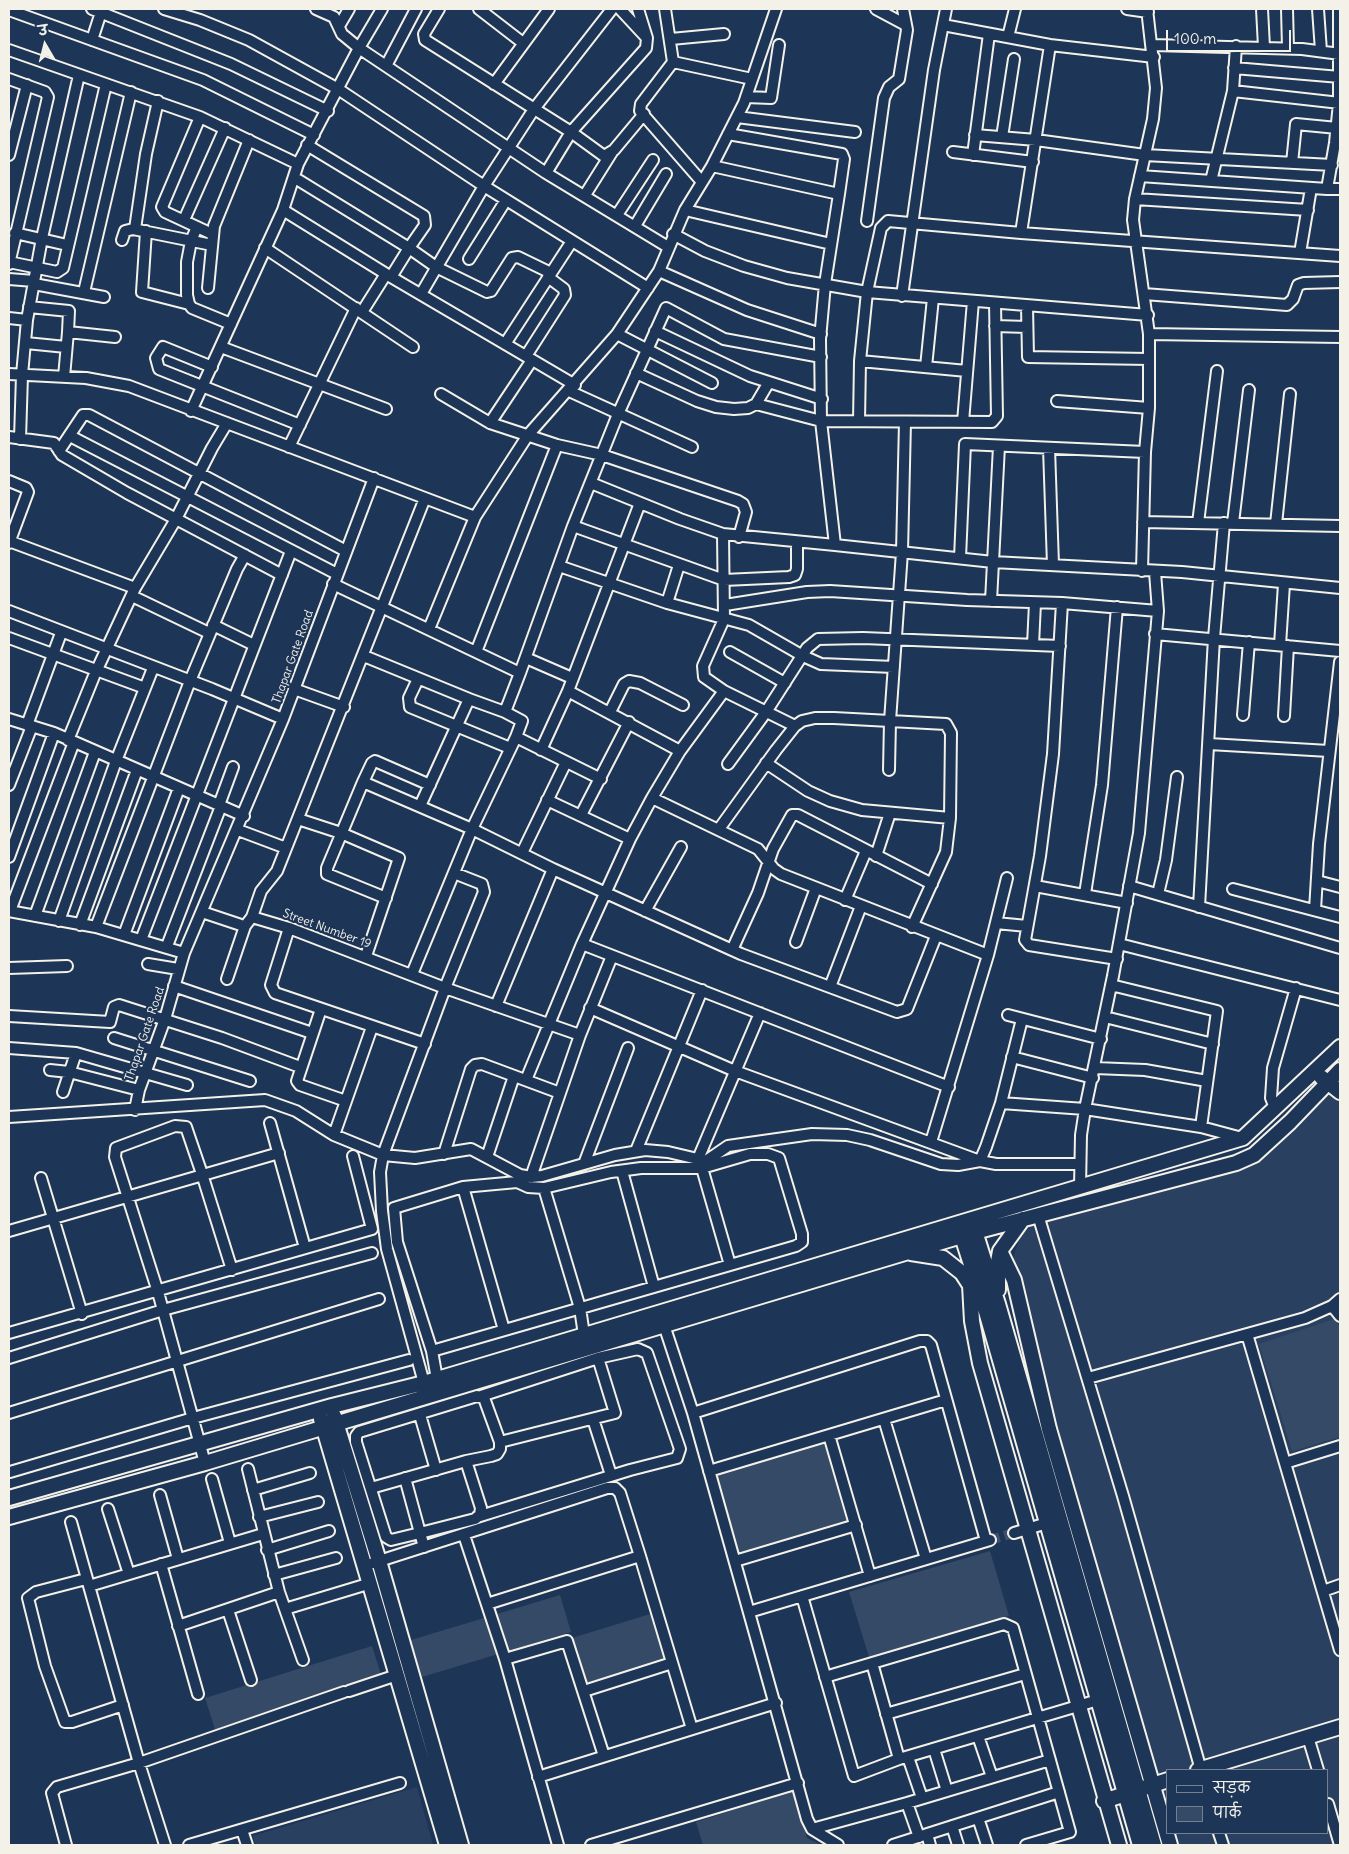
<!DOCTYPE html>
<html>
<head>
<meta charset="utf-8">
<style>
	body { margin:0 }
	#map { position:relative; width:1349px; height:1854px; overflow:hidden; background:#1d3557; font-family:Delius,"Playpen Sans Deva",sans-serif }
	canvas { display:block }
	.frame { position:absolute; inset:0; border:10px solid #f4f1e8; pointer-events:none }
	.legend { position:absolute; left:1166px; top:1769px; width:162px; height:65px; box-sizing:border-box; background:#1d3557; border:1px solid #738091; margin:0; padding:6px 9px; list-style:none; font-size:15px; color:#f4f1e8 }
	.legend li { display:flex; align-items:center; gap:10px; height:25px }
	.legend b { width:25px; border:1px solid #738091 }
	.north { position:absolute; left:20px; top:20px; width:50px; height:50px; -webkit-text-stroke:4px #1d3557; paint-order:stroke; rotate:352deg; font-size:14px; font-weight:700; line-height:20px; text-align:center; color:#f4f1e8 }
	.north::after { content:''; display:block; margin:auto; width:18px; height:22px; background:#f4f1e8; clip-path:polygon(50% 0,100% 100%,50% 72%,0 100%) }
	.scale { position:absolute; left:1166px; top:30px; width:125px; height:22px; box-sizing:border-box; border:2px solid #f4f1e8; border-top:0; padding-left:6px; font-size:15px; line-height:18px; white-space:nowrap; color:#f4f1e8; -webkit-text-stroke:4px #1d3557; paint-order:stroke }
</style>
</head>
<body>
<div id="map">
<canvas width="1349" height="1854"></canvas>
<div class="frame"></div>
<ul class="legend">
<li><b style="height:6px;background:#1d3557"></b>सड़क</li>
<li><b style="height:14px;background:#354a67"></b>पार्क</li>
</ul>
<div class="north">उ</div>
<div class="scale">100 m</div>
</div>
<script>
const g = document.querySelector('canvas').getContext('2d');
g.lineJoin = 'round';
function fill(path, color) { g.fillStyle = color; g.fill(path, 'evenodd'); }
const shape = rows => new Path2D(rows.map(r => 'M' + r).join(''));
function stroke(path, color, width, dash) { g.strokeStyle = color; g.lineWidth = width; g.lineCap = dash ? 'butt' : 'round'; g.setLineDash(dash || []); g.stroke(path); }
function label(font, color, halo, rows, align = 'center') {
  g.font = font + ' Delius,sans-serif'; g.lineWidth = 4.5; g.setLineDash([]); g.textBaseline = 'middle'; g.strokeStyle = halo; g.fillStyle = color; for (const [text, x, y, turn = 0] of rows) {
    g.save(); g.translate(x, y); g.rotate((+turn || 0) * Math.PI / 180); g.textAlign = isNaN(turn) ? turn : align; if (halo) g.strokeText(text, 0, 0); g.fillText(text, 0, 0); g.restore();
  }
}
const built = shape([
	[1332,1090,1340,1098,1340,1845,1174,1845,1170,1833,1328,1833,1328,1770,1168,1770,1168,1825,1041,1405,1013,1258,1021,1234,1036,1223,1239,1168,1260,1160],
	[417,1787,433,1845,255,1845,253,1836]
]);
const green = shape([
	[1334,1319,1340,1327,1340,1437,1292,1451,1259,1344],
	[827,1442,850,1521,738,1554,715,1474],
	[990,1551,1009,1616,869,1657,849,1592],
	[560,1595,571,1632,422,1677,411,1640],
	[650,1614,665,1661,586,1685,572,1638],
	[372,1646,385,1687,218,1739,205,1698],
	[793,1791,807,1838,821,1845,703,1845,696,1822]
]);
const streetTunnel = shape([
	[990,1540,1014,1533]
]);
const street = shape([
	[92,9,231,64,328,111],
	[164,9,200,20,249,40,338,89,484,186,534,109,612,9],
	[382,9,359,48,546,173,668,247],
	[439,9,424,34,425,40,571,132,604,156,614,150,644,114],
	[479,9,523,43],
	[620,9,646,37],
	[665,9,673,62,752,79],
	[903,9,907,30],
	[1127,9,1148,12],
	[1262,9,1264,47],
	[1287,9,1288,48],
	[1318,9,1321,51],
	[1339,9,1339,103,1335,143,1327,189,1340,189],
	[9,10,203,80,314,135],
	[943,25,1050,45,1154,57],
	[339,26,349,9],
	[1008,37,1015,9],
	[671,39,724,34],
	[92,40,102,9],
	[1153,45,1302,49,1340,54],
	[9,50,200,117,298,164,359,48,342,34,334,17,316,9],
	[673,62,641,104,640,111,702,182],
	[386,66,416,9],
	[1234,68,1340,77],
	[9,79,45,92,48,97,9,264],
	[494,84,549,9],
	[1233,91,1340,103],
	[746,97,771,98,779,45],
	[200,117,162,207,165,212,212,234],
	[737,117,855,132],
	[728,134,842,154,844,159,839,194],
	[975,135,1036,140,1145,155,1332,165],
	[1002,137,1014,59],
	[307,145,424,216,425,225,409,248,436,267,487,292,491,291,512,258,518,257,551,273],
	[953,152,1033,162],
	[9,155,27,85],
	[973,155,989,34],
	[1292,163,1296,124,1337,128],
	[712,166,839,194,825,284,820,339,821,421,835,545,993,562,1182,572,1340,588],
	[546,173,571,132,646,48,647,38,638,9],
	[1140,176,1327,189],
	[1211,181,1233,91,1236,46],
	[585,195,612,152],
	[1135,199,1308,210],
	[283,210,391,277,409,248,295,178],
	[685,210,831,244],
	[617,215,653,160],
	[184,220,225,128],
	[867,221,884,98,889,87,899,79,907,30,906,25,876,9],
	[635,226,666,174],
	[197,227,191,241,187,262,187,295,189,304,192,308,231,324],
	[135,229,146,154,158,101],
	[146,231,142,292,189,304],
	[15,233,67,245],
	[1021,233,1050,45],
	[673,234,705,251,744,266,787,278,867,292,1148,315],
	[122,240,125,231,133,229,212,245],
	[265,248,413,347],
	[1300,253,1311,188],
	[469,259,506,200],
	[9,262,57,272,63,268,106,84],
	[659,271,747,310,821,334],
	[391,277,575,385],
	[9,279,34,281],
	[34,284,104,297],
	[208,288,214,226,249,140],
	[84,292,131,92],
	[421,294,484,186,648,288],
	[1144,294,1287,305,1293,299,1298,285,1304,283,1340,282],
	[902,296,934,70,946,9],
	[1027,306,1028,357,1149,359],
	[29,307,69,311,68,332],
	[362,312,386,274],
	[9,318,27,320],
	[995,326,1027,327],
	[655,331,750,376,822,399],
	[617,334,712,383],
	[1149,334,1340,337],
	[26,343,66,347],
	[505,344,572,241],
	[221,347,386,409],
	[526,356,565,295,564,289,548,277],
	[860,361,867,292,881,228,888,221,1021,233,1340,256],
	[212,367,163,347,156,358,159,369,300,425],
	[926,367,933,298],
	[636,373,697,401,716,407,734,409,748,408,756,404,769,382],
	[9,374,86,378,129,386,475,517,528,435,617,334,659,271,685,210,712,166,744,103,776,9],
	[64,377,68,332,115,337],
	[569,391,692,447],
	[441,394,490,423,557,445,602,455,738,501,743,504,746,512,739,537],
	[1057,401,1149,408],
	[756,404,821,421,992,422,997,416,995,303],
	[191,411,283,210,298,164],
	[859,421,860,361,967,371],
	[963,422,973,301],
	[490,423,532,360],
	[70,436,337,574],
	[9,437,54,443,62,455,127,493,282,575],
	[20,439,22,375,27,320,42,238,79,75],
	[289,447,356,308],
	[1049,448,1053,565],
	[59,451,83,415,89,415,346,551],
	[9,481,26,488,28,492,9,543],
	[591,483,680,519,723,534,835,545],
	[1143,522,1340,526],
	[1198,523,1217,371],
	[1233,523,1249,390],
	[1276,524,1290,394],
	[573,526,724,580,789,577,795,575,797,569,797,542],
	[723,534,724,619,703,666,704,677,724,691,795,726],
	[9,541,135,588],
	[960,558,965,444,1145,452],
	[559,566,667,603,749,625,803,656,821,664,894,667],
	[1142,571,1145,452,1149,408,1149,334,1133,220,1135,199,1153,119,1156,88,1147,9],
	[333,584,520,673,573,526,618,414,666,308,724,339,821,357],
	[132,596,209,633],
	[991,601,999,446],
	[667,603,679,565],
	[1062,603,1053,754,1040,856,1025,940,1029,945,1117,959],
	[725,605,807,592,830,591,967,600,1062,603,1158,611],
	[9,611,212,689,283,719],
	[213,625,254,645],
	[429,629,475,517],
	[1155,634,1340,651],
	[9,638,145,688],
	[1033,645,1035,603],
	[1280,645,1284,584],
	[476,652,557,445],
	[730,652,785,683],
	[364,656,469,699,420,806],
	[526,658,572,678],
	[418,679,409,698,410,707,510,748],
	[294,689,344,707],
	[568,691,680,751],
	[469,699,505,712],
	[610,712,624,684,629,681,640,683,683,705],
	[1243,715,1249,642],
	[1284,716,1288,646],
	[9,719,54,733,244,816],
	[27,725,61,633],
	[516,737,522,721,505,712,520,673],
	[68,740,94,676,135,588,176,519,212,448,227,423],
	[1209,744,1329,751],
	[541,750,568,691,640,503],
	[766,763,808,791,830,801,862,810,950,818],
	[728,764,766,712,807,648,818,639,863,638,1060,646],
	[889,770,890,721,902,552,905,422],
	[363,782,372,763,375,761,430,785],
	[9,785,32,726],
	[652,798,680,751,724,691],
	[547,800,630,839],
	[219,805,233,767],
	[581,815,629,722],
	[298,819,341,833,399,858,366,956],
	[719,829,776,750,795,726,802,721,815,718,834,718,946,724,951,733,950,818,946,852,912,927],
	[238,830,286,848],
	[522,853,566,762],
	[876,856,890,813],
	[9,857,54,733],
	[1317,881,1340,887],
	[1035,886,1127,903],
	[1129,886,1340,948],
	[1233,889,1340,917],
	[1085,894,1102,785,1117,607],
	[1158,894,1166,860,1177,777],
	[386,898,327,874,327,868,363,782,472,829,553,869],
	[845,900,866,851],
	[1199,907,1214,638,1224,523],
	[1315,910,1319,844,1340,662],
	[9,911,96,927,184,953],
	[10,911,74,742],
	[645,911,681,847],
	[202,912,241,925,245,926,252,917,289,928,445,988,580,1035],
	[35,916,95,752],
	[252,917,261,891,277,871,425,498],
	[59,921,116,761,153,668],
	[996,923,1027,926],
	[80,925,137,770],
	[96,927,190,681,237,569,245,555],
	[289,928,271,985,275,993,425,1044],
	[124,935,179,788],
	[141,940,291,551],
	[796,942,816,888],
	[582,944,949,1087],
	[1119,944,1340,1000],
	[167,946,221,806],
	[732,950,758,893,773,849,792,815,798,815,932,884],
	[148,964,178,969],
	[9,968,67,966],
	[412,974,472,829,516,737,601,779],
	[227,979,245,926],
	[1111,985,1217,1011,1201,1127],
	[174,986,312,1033],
	[830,987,861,906],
	[496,1006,553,869,741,954,897,1012,907,1009,936,936],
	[590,1008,735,1071,980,1161,996,1164,1080,1164],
	[321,1009,297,1081,300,1085,346,1101],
	[1008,1015,1101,1039],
	[9,1016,110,1022,114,1007,119,1005,222,1038,300,1067],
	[1105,1017,1213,1044],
	[114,1038,250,1081],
	[9,1048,76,1053,187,1085],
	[1012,1057,1093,1078],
	[1095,1068,1145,1070,1207,1081],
	[50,1070,69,1072,139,1090],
	[526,1080,582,944,630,839,652,798,758,849,774,869,781,874,988,955],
	[63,1092,76,1053],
	[1001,1103,1085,1109,1201,1127,1242,1138],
	[1275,1108,1271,1098,1273,1068,1296,988],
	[135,1110,139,1090,165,1019,184,953,283,719,374,478],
	[9,1117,265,1100,296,1111,334,1135,383,1155,415,1158,471,1149,520,1175,531,1177,542,1176,615,1155,645,1150,668,1152,706,1161,728,1146,812,1134,847,1135,870,1140,941,1164,958,1165,980,1161,986,1147,1001,1103,1022,1019],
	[270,1123,305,1248],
	[334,1135,372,1027],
	[931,1142,988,955,1007,878],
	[636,1151,702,990],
	[444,1154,471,1069,475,1065,482,1064,560,1093],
	[487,1157,514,1076],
	[698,1159,760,1013],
	[584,1164,628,1048],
	[702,1168,730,1265],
	[622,1171,654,1287],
	[531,1177,580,1035,612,956],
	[41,1178,82,1314],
	[463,1187,504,1330],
	[1080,1187,1081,1135,1085,1109,1113,976,1139,833,1158,611,1155,572],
	[544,1188,580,1308,584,1335],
	[1038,1215,1123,1496,1201,1770],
	[9,1231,279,1153],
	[1332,1306,1340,1316],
	[664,1325,693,1413,807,1819,812,1829,838,1845],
	[9,1333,372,1229,353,1156],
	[1247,1334,1340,1650],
	[432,1351,796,1246,802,1242,802,1234,779,1158,768,1154,750,1154,702,1168,641,1168,611,1172,544,1188,528,1187,517,1182,463,1187,394,1208,397,1242,432,1351,437,1379],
	[9,1358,163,1310,372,1253],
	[1088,1378,1305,1318,1332,1306,1340,1299],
	[424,1383,387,1249,382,1211,380,1172,383,1155,445,988,484,892,482,884,454,873],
	[9,1413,379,1299],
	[693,1413,920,1341,927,1341,931,1345,986,1541],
	[420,1415,436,1470],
	[593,1419,611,1475],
	[884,1419,926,1559],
	[829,1435,870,1576],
	[500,1442,615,1413,598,1358],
	[205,1463,158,1292,115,1157,116,1148,175,1126,186,1127,202,1174,232,1270],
	[1285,1463,1340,1446],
	[248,1469,279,1592,303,1660],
	[709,1471,946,1400],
	[10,1472,193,1418,409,1360],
	[405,1478,420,1533,391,1540,386,1537,356,1442,356,1436,359,1432,477,1396,484,1398,500,1442,500,1449,497,1454,491,1456,466,1461,481,1508,480,1515,475,1519,420,1533,424,1547],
	[212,1479,230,1543],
	[371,1488,466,1461],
	[253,1490,310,1473],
	[160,1495,178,1559],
	[108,1509,129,1574],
	[259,1517,318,1502],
	[477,1517,630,1470,677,1458,680,1449,647,1353,638,1349,598,1358,481,1396],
	[71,1522,139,1763,165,1845],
	[1014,1533,1047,1523],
	[464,1535,505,1659,558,1845],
	[267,1550,329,1531],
	[735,1561,856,1525],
	[373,1563,607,1488,615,1488,620,1493,640,1556,692,1729],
	[161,1564,198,1694],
	[274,1575,336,1558],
	[86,1579,36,1592,28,1598,45,1666,65,1722,72,1722,123,1705],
	[89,1586,263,1534],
	[1323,1591,1340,1585],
	[802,1596,854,1776,899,1759,1098,1700],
	[487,1604,640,1556],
	[285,1609,371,1583],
	[228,1610,251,1680],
	[749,1612,990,1540],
	[178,1626,279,1592],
	[505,1659,567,1641,604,1756],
	[872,1663,899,1759],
	[825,1677,1004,1624,1013,1628,1070,1832,1026,1845],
	[349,1691,397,1675],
	[584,1691,672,1663],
	[886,1714,1025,1674],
	[978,1736,992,1777],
	[1308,1737,1318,1770],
	[934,1749,947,1791],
	[908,1757,922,1798],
	[538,1777,776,1703],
	[907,1803,919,1837],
	[1328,1804,1340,1845],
	[978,1818,987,1845],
	[952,1826,958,1845],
	[812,1829,907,1803,1050,1760],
	[242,1830,247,1845],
	[1219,1833,1223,1845],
	[927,1834,930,1845],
	[66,1845,52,1793,57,1787,139,1763,344,1692],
	[189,1845,400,1783],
	[591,1845,798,1783],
	[893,1845,1059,1792]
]);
const secondary = shape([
	[1321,1077,1340,1092],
	[973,1225,998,1304,1154,1845],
	[959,1227,985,1308,1140,1845],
	[1000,1251,1014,1280,1049,1429,1170,1845],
	[911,1253,943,1258,962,1273,975,1293],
	[970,1285,972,1321,980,1363,1119,1845],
	[998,1290,998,1262,1000,1251,1023,1219],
	[334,1416,379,1561,461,1845],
	[321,1419,447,1845],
	[9,1498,332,1406,424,1383,1243,1138,1340,1047],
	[9,1517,205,1463,975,1232,1236,1163,1254,1155,1290,1122,1340,1070],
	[1198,1770,1340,1727],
	[1104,1801,1168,1780]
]);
const streetNames = [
	["Thapar Gate Road",293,657,-70],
	["Street Number 19",327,929,20],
	["Thapar Gate Road",145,1034,-71]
];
fill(built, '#2a4060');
fill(green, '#354a67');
stroke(streetTunnel, '#3d516d', 10, [10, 5]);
stroke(street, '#f4f1e8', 14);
stroke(secondary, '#f4f1e8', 18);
stroke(street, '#1d3557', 10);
stroke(secondary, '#1d3557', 14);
label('12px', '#f4f1e8', '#1d3557', streetNames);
</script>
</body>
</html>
